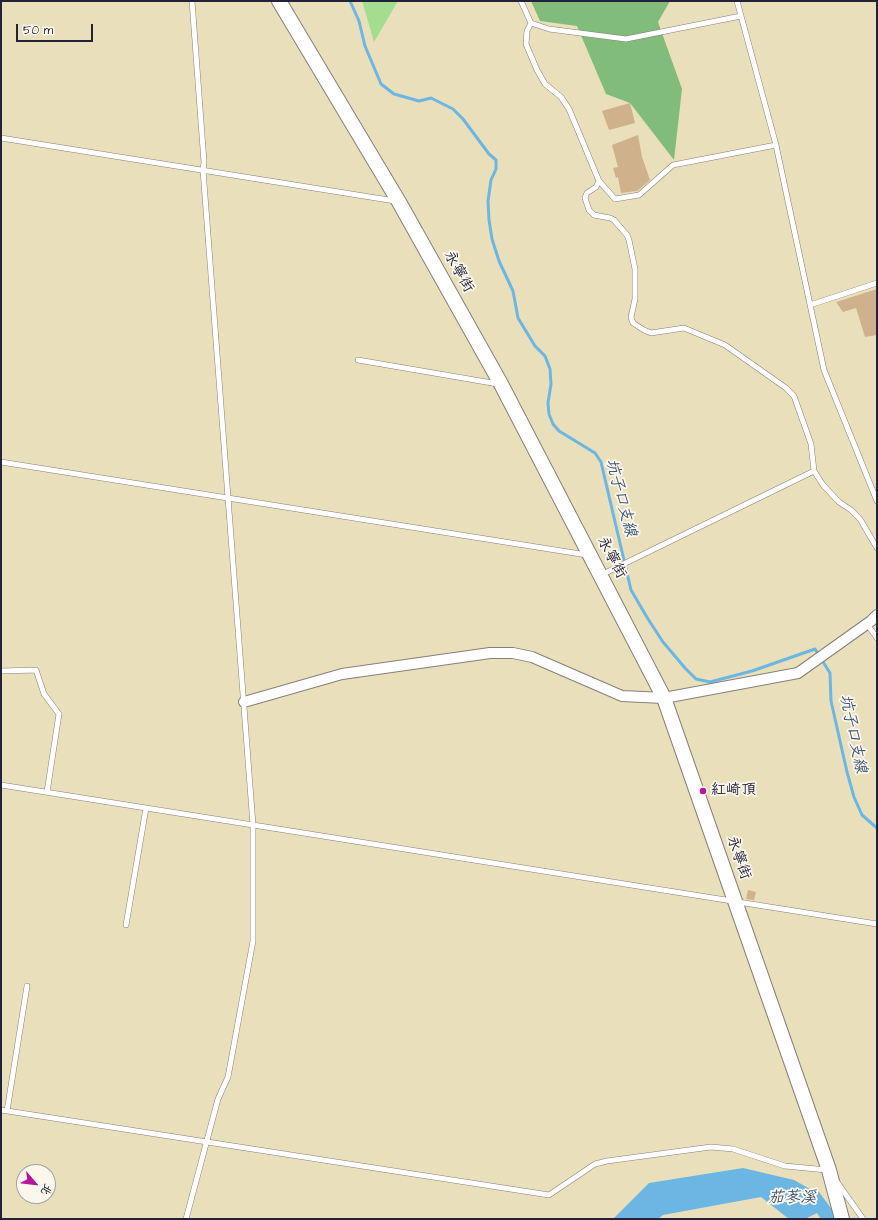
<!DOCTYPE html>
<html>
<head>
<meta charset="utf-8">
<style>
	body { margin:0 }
	#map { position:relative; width:878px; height:1220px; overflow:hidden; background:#eadfbb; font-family:"Architects Daughter","LXGW WenKai TC",sans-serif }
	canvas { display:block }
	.frame { position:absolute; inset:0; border:2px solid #22223b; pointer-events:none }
	.north { position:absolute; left:16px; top:1164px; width:40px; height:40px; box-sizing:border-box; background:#fbf7ec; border:1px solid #a4a2a5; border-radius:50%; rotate:118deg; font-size:11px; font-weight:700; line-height:16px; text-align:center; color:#22223b }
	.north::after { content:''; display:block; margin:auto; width:14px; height:18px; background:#b5179e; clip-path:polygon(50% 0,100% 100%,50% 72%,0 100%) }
	.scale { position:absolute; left:16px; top:24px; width:77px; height:18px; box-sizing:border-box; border:2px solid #22223b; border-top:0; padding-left:5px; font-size:12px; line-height:14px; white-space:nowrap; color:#22223b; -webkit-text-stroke:3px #fbf7ec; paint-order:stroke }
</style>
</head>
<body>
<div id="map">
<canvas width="878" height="1220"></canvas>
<div class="frame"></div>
<div class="north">北</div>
<div class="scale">50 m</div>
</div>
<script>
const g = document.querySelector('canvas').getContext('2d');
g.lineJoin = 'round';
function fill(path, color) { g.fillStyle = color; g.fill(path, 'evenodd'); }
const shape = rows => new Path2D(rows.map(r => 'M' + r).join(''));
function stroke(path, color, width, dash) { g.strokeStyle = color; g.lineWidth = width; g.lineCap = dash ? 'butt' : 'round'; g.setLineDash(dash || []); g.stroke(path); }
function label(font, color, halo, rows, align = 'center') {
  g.font = font + ' "Architects Daughter","LXGW WenKai TC",sans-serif'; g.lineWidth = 3.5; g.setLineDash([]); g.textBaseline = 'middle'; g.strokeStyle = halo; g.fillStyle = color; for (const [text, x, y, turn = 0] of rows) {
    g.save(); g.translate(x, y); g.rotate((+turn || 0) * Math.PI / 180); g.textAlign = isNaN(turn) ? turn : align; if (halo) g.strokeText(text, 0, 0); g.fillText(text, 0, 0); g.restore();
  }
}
const green = shape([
	[362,1,398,1,374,42]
]);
const forest = shape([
	[531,1,670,1,658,22,682,89,674,160,630,103,606,94,577,26,540,21]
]);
const water = shape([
	[743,1168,794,1180,810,1189,819,1192,839,1219,821,1219,817,1213,805,1219,789,1219,761,1197,663,1215,658,1219,613,1219,649,1183]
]);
const stream = shape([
	[350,1,359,21,365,46,381,84,394,94,419,101,431,98,453,109,463,119,489,154,496,160,496,169,491,180,488,201,489,220,492,239,499,261,513,291,518,318,535,346,545,356,550,369,551,384,548,403,549,414,553,424,559,431,595,453,601,462,631,590,648,619,663,642,685,668,696,679,710,682,752,671,815,649,830,673,831,701,847,772,854,797,862,815,877,828]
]);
const building = shape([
	[630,103,635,123,609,130,602,111],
	[638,135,642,157,650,180,637,191,621,193,618,177,616,178,613,168,618,167,612,145],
	[877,289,877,335,865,337,856,308,843,312,836,302],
	[748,890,756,892,754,900,746,899]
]);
const lane = shape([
	[521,1,531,23,527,31,526,44,537,70,545,84,561,97,569,109,599,181,596,187,587,193,586,195,585,198,589,210,594,215,610,218,614,220,627,235,629,240,635,269,635,299,631,317,633,323,644,330,651,333,684,328,725,345,786,388,794,396,811,444,814,471,823,485,839,502,851,510,860,519,877,548],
	[737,1,776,145,824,370,877,501],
	[531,23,549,29,626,39,741,16],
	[1,138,395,201],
	[599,181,615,199,639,195,673,165,776,145],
	[810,305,877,283],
	[358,360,498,384],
	[1,462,587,555],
	[601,575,814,471],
	[867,624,877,638],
	[1,671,36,670,44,694,59,714,47,792],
	[1,785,877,924],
	[126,925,146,808],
	[1,1110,549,1195,595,1164,607,1161,711,1147,733,1149,785,1166,827,1170],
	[7,1111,27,986],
	[837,1182,863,1219],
	[186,1219,218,1099,228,1077,253,941,253,825,203,170,204,162,192,1]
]);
const street = shape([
	[244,702,342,674,490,653,513,653,532,657,622,696,664,698,798,673,871,621,877,615]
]);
const secondary = shape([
	[279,1,399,202,501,384,664,698,829,1170,842,1219]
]);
const markers = [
	[703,791,4,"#b5179e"]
];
const streetNames = [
	["永寧街",458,272,61],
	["永寧街",611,558,62],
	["永寧街",738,858,71]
];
const poiNames = [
	["紅崎頂",711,791]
];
const waterNames = [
	["坑子口支線",620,498,75],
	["坑子口支線",852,734,78],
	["茄苳溪",792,1199]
];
fill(green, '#a3dd90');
fill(forest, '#82bc7a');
fill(water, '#6cb6e4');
stroke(stream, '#6cb6e4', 3);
fill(building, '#cfb18b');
stroke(lane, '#86807b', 6);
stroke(street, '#86807b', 12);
stroke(secondary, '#86807b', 16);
stroke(lane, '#fff', 5);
stroke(street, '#fff', 10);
stroke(secondary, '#fff', 14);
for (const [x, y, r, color] of markers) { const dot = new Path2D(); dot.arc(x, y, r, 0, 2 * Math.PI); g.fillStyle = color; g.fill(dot); stroke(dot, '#fbf7ec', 1.5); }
label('15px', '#22223b', '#fbf7ec', streetNames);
label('15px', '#22223b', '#fbf7ec', poiNames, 'left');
label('italic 16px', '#3c5676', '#fbf7ec', waterNames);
</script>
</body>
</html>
